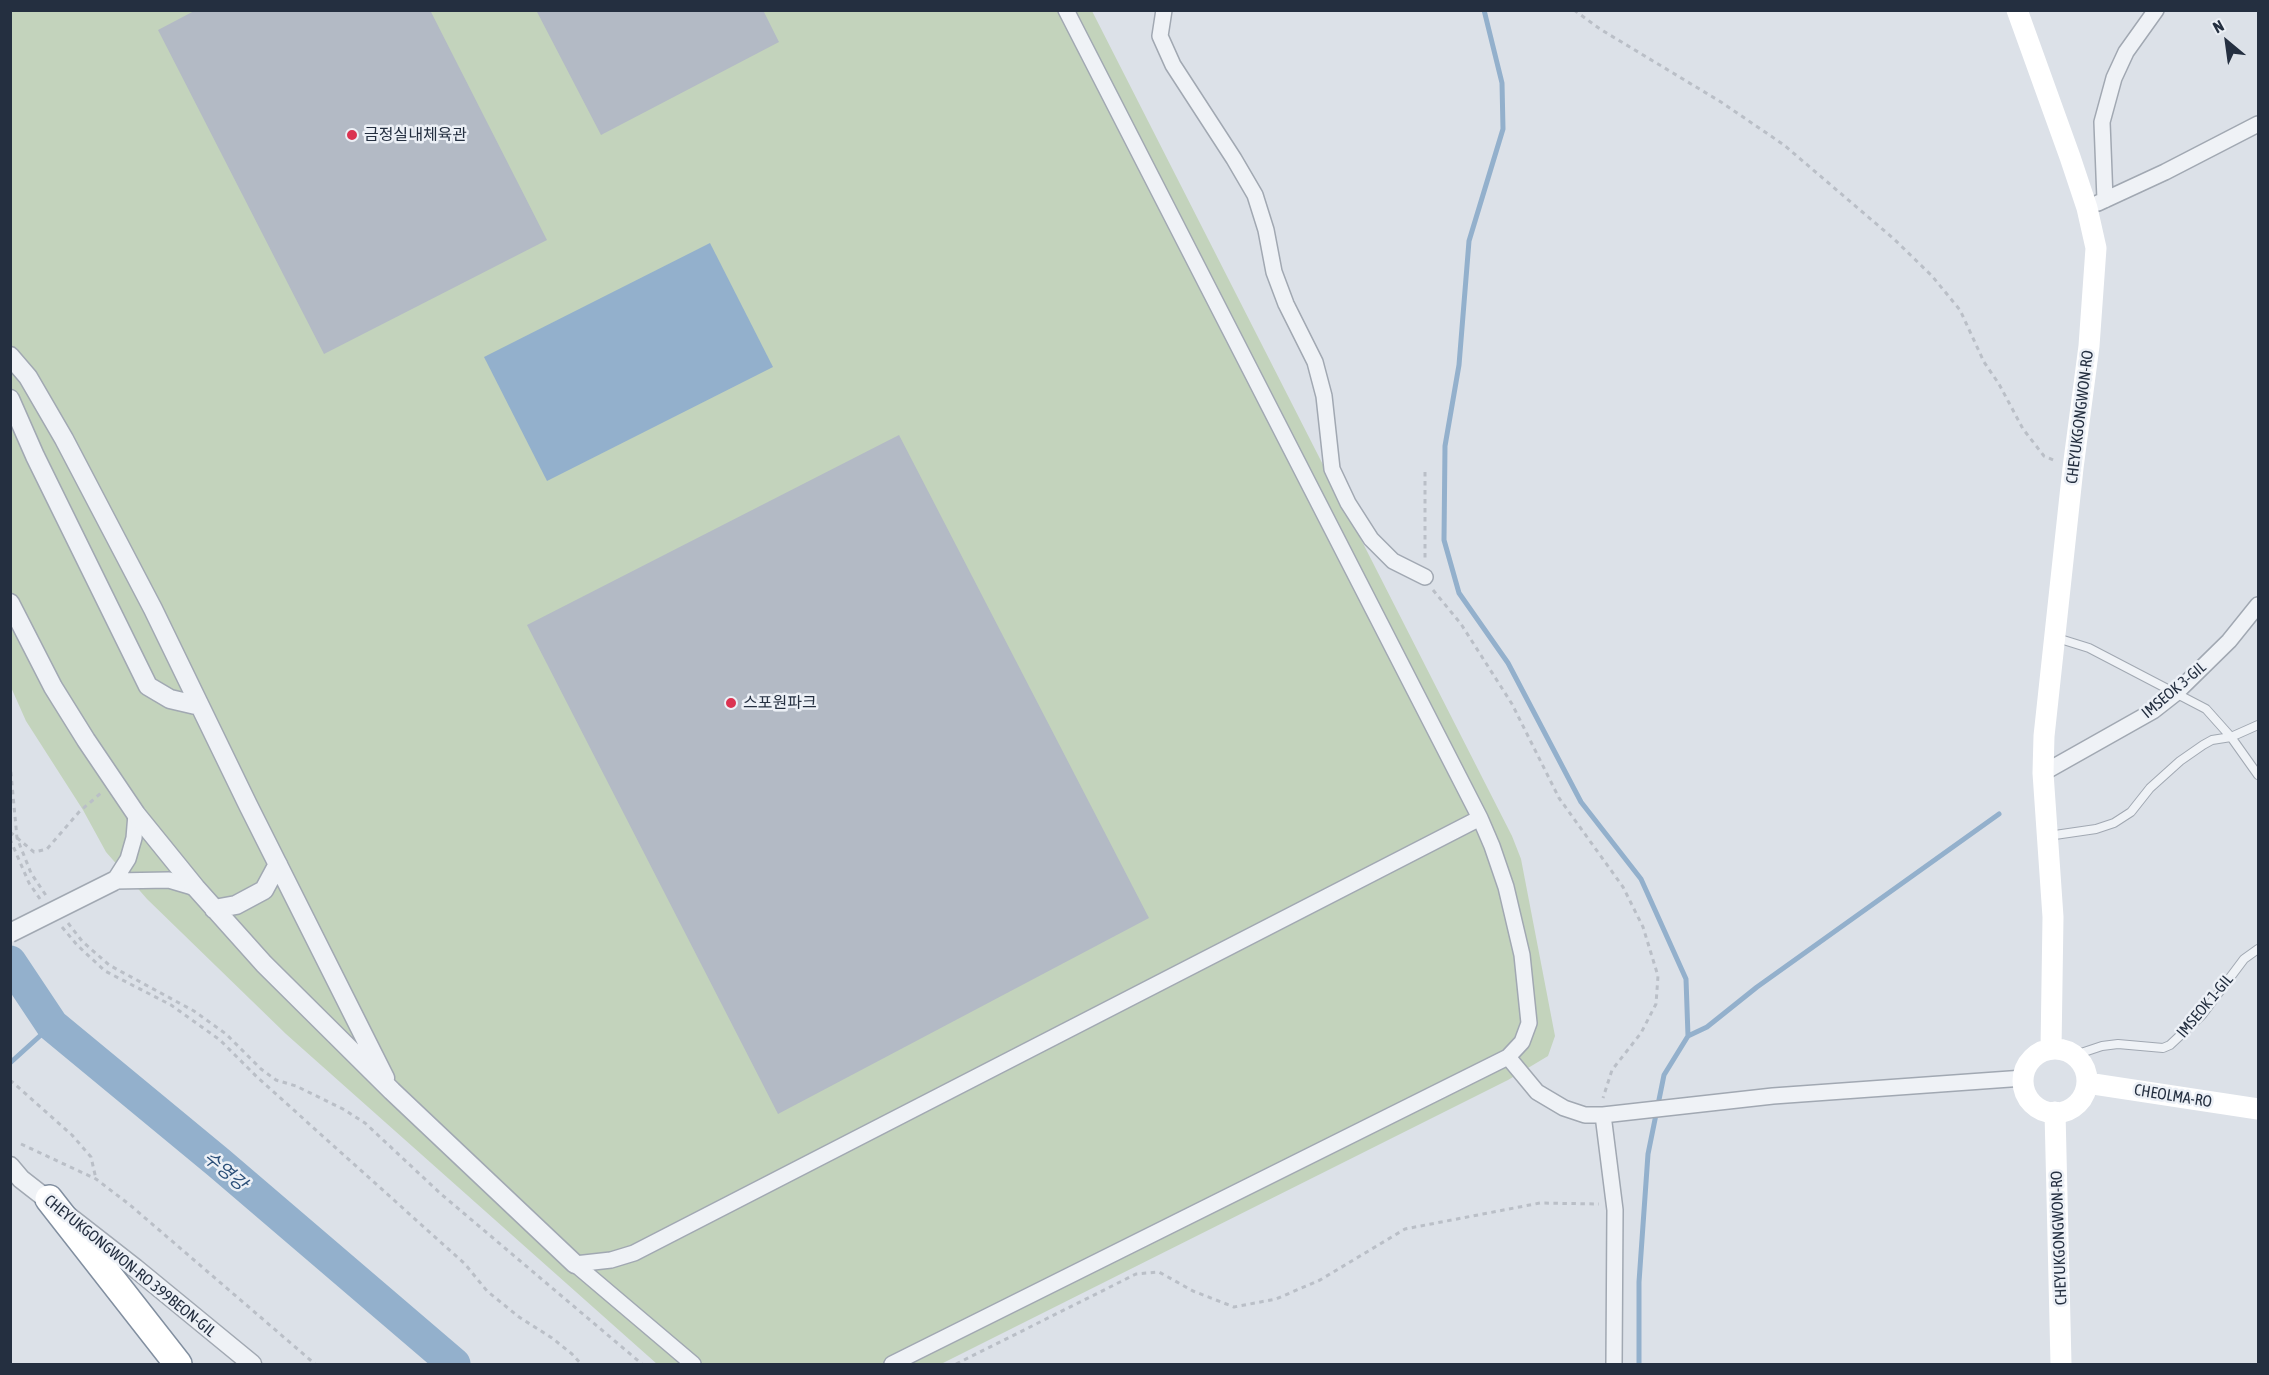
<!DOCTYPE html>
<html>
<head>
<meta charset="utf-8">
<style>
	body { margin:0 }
	#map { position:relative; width:2269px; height:1375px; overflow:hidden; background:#dce1e8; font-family:"Asap Condensed",sans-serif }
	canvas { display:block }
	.frame { position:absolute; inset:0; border:12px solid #242f40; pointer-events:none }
	.north { position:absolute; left:2197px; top:12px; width:60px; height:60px; -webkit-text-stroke:4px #ecf0f6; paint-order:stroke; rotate:331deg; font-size:16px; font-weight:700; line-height:24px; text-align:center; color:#242f40 }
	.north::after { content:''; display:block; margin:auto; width:21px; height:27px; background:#242f40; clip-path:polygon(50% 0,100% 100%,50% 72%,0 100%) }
</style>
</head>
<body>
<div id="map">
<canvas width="2269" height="1375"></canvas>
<div class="frame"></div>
<div class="north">N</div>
</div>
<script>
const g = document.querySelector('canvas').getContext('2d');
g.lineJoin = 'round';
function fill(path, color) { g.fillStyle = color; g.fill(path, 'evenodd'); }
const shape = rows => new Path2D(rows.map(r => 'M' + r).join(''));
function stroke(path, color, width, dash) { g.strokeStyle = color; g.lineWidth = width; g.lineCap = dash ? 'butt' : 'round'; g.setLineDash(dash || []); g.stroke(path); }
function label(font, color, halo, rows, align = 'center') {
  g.font = font + ' "Asap Condensed","Noto Sans KR",sans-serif'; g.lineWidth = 5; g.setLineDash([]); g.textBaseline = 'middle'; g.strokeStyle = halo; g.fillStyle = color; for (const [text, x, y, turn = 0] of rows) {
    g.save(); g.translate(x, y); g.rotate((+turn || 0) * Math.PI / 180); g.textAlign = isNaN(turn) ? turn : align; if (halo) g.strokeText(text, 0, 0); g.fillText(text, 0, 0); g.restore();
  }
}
const green = shape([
	[10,11,1092,11,1512,836,1521,859,1555,1036,1548,1056,1508,1080,941,1364,657,1364,286,1034,147,899,106,852,83,810,26,721,10,685]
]);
const water = shape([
	[710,243,773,367,547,481,484,357]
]);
const stream = shape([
	[1484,10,1502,83,1503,129,1469,241,1459,365,1445,446,1444,540,1459,593,1508,663,1581,802,1641,879,1686,979,1688,1036,1664,1075,1648,1154,1639,1282,1639,1364],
	[1688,1036,1707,1027,1757,987,1999,814],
	[10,1063,52,1025]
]);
const river = shape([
	[10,962,52,1025,219,1163,454,1364]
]);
const building = shape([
	[196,10,430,10,547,240,324,354,158,30],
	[536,10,763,10,779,42,601,135],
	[899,435,1149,918,778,1114,527,625]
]);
const path = shape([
	[1574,10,1600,29,1721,102,1784,145,1894,239,1932,276,1960,310,1984,362,1999,384,2023,429,2044,456,2056,461],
	[1425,472,1425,559],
	[1433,590,1461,624,1512,704,1559,798,1623,887,1643,927,1658,976,1656,1004,1641,1033,1612,1070,1603,1098],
	[10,763,17,838,31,873,47,897],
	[10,832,34,852,47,849,79,812,101,793],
	[10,839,29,883,40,899],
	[68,923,82,941,109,965,194,1011,226,1034,261,1069,276,1080,296,1086,343,1109,365,1123,441,1194,642,1364],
	[62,927,77,945,105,971,171,1005,220,1040,257,1077,465,1264,487,1291,519,1317,552,1338,572,1354,581,1364],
	[10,1080,72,1135,91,1157,96,1179],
	[21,1144,96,1179,130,1205,315,1364],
	[956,1364,1136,1274,1159,1272,1193,1291,1234,1307,1276,1299,1320,1280,1405,1229,1540,1203,1599,1204]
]);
const service = shape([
	[2057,638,2089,648,2206,709,2231,737,2258,775],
	[2048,836,2096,829,2114,823,2131,812,2150,788,2180,761,2203,745,2212,740,2231,737,2258,725],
	[2075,1055,2102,1046,2118,1044,2163,1048,2170,1045,2202,1015,2244,959,2258,949]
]);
const minor = shape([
	[1164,10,1160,36,1173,65,1234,159,1255,195,1266,230,1274,272,1286,304,1315,362,1324,396,1332,469,1348,503,1371,539,1393,561,1425,577],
	[2105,200,2102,122,2114,78,2126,52,2156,10],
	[2098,203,2165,172,2258,124],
	[2043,773,2153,711,2176,693,2229,641,2258,605],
	[136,814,134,838,128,859,114,881,169,880,196,888],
	[1508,1057,1537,1092,1564,1108,1585,1115,1603,1115,1773,1096,2024,1078],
	[1603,1115,1615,1210,1614,1364],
	[693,1364,575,1264,611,1260,634,1253,1480,818],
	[892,1364,1508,1057,1522,1042,1529,1023,1522,955,1506,887,1492,846,1480,818,1066,10]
]);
const tertiary = shape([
	[10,356,28,377,64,439,153,609,248,805,385,1078],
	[10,399,35,456,148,686,170,699,200,706],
	[10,603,53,687,86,740,136,814,196,888,264,964,392,1091,575,1264],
	[214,909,236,905,264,890,278,864],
	[10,1166,21,1179,135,1268,252,1364]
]);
const secondary = shape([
	[2017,10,2070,157,2087,208,2096,248,2089,346,2073,468,2044,736,2043,773,2053,917,2051,1049],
	'2023 1081a32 32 0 1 1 64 0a32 32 0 1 1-64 0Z',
	[2087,1083,2258,1109],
	[2055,1112,2061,1364]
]);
const motorway = shape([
	[49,1199,178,1364]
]);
const tertiaryBridge = shape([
	[10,933,114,881]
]);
const markers = [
	[352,135,6,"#db3351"],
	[731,703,6,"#db3351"]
];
const poiNames = [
	["금정실내체육관",364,135],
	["스포원파크",743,703]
];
const streetNames = [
	["CHEYUKGONGWON-RO",2080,417,-83],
	["IMSEOK 3-GIL",2174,690,-40],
	["IMSEOK 1-GIL",2205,1006,-50],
	["CHEOLMA-RO",2173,1096,9],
	["CHEYUKGONGWON-RO",2059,1238,-92],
	["CHEYUKGONGWON-RO 399BEON-GIL",130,1266,39]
];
const waterNames = [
	["수영강",225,1171,40]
];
fill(green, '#c3d3bc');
fill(water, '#93b0cc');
stroke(stream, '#93b0cc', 5);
stroke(river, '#93b0cc', 33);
fill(building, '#b3bac5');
stroke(service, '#a1a8b2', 10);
stroke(minor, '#a1a8b2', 18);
stroke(tertiary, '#a1a8b2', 21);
stroke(motorway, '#828fa0', 30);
stroke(path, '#babfc7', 3, [4.5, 4.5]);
stroke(service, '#eff2f6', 8);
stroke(minor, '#eff2f6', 15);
stroke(tertiary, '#eff2f6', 18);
stroke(secondary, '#fff', 21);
stroke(motorway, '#fff', 27);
stroke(tertiaryBridge, '#a1a8b2', 21, []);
stroke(tertiaryBridge, '#eff2f6', 18);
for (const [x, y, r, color] of markers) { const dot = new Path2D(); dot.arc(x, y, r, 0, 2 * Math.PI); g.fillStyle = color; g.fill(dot); stroke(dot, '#ecf0f6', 2); }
label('16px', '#242f40', '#ecf0f6', poiNames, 'left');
label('16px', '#242f40', '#ecf0f6', streetNames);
label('italic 18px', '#2b4f78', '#ecf0f6', waterNames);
</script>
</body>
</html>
